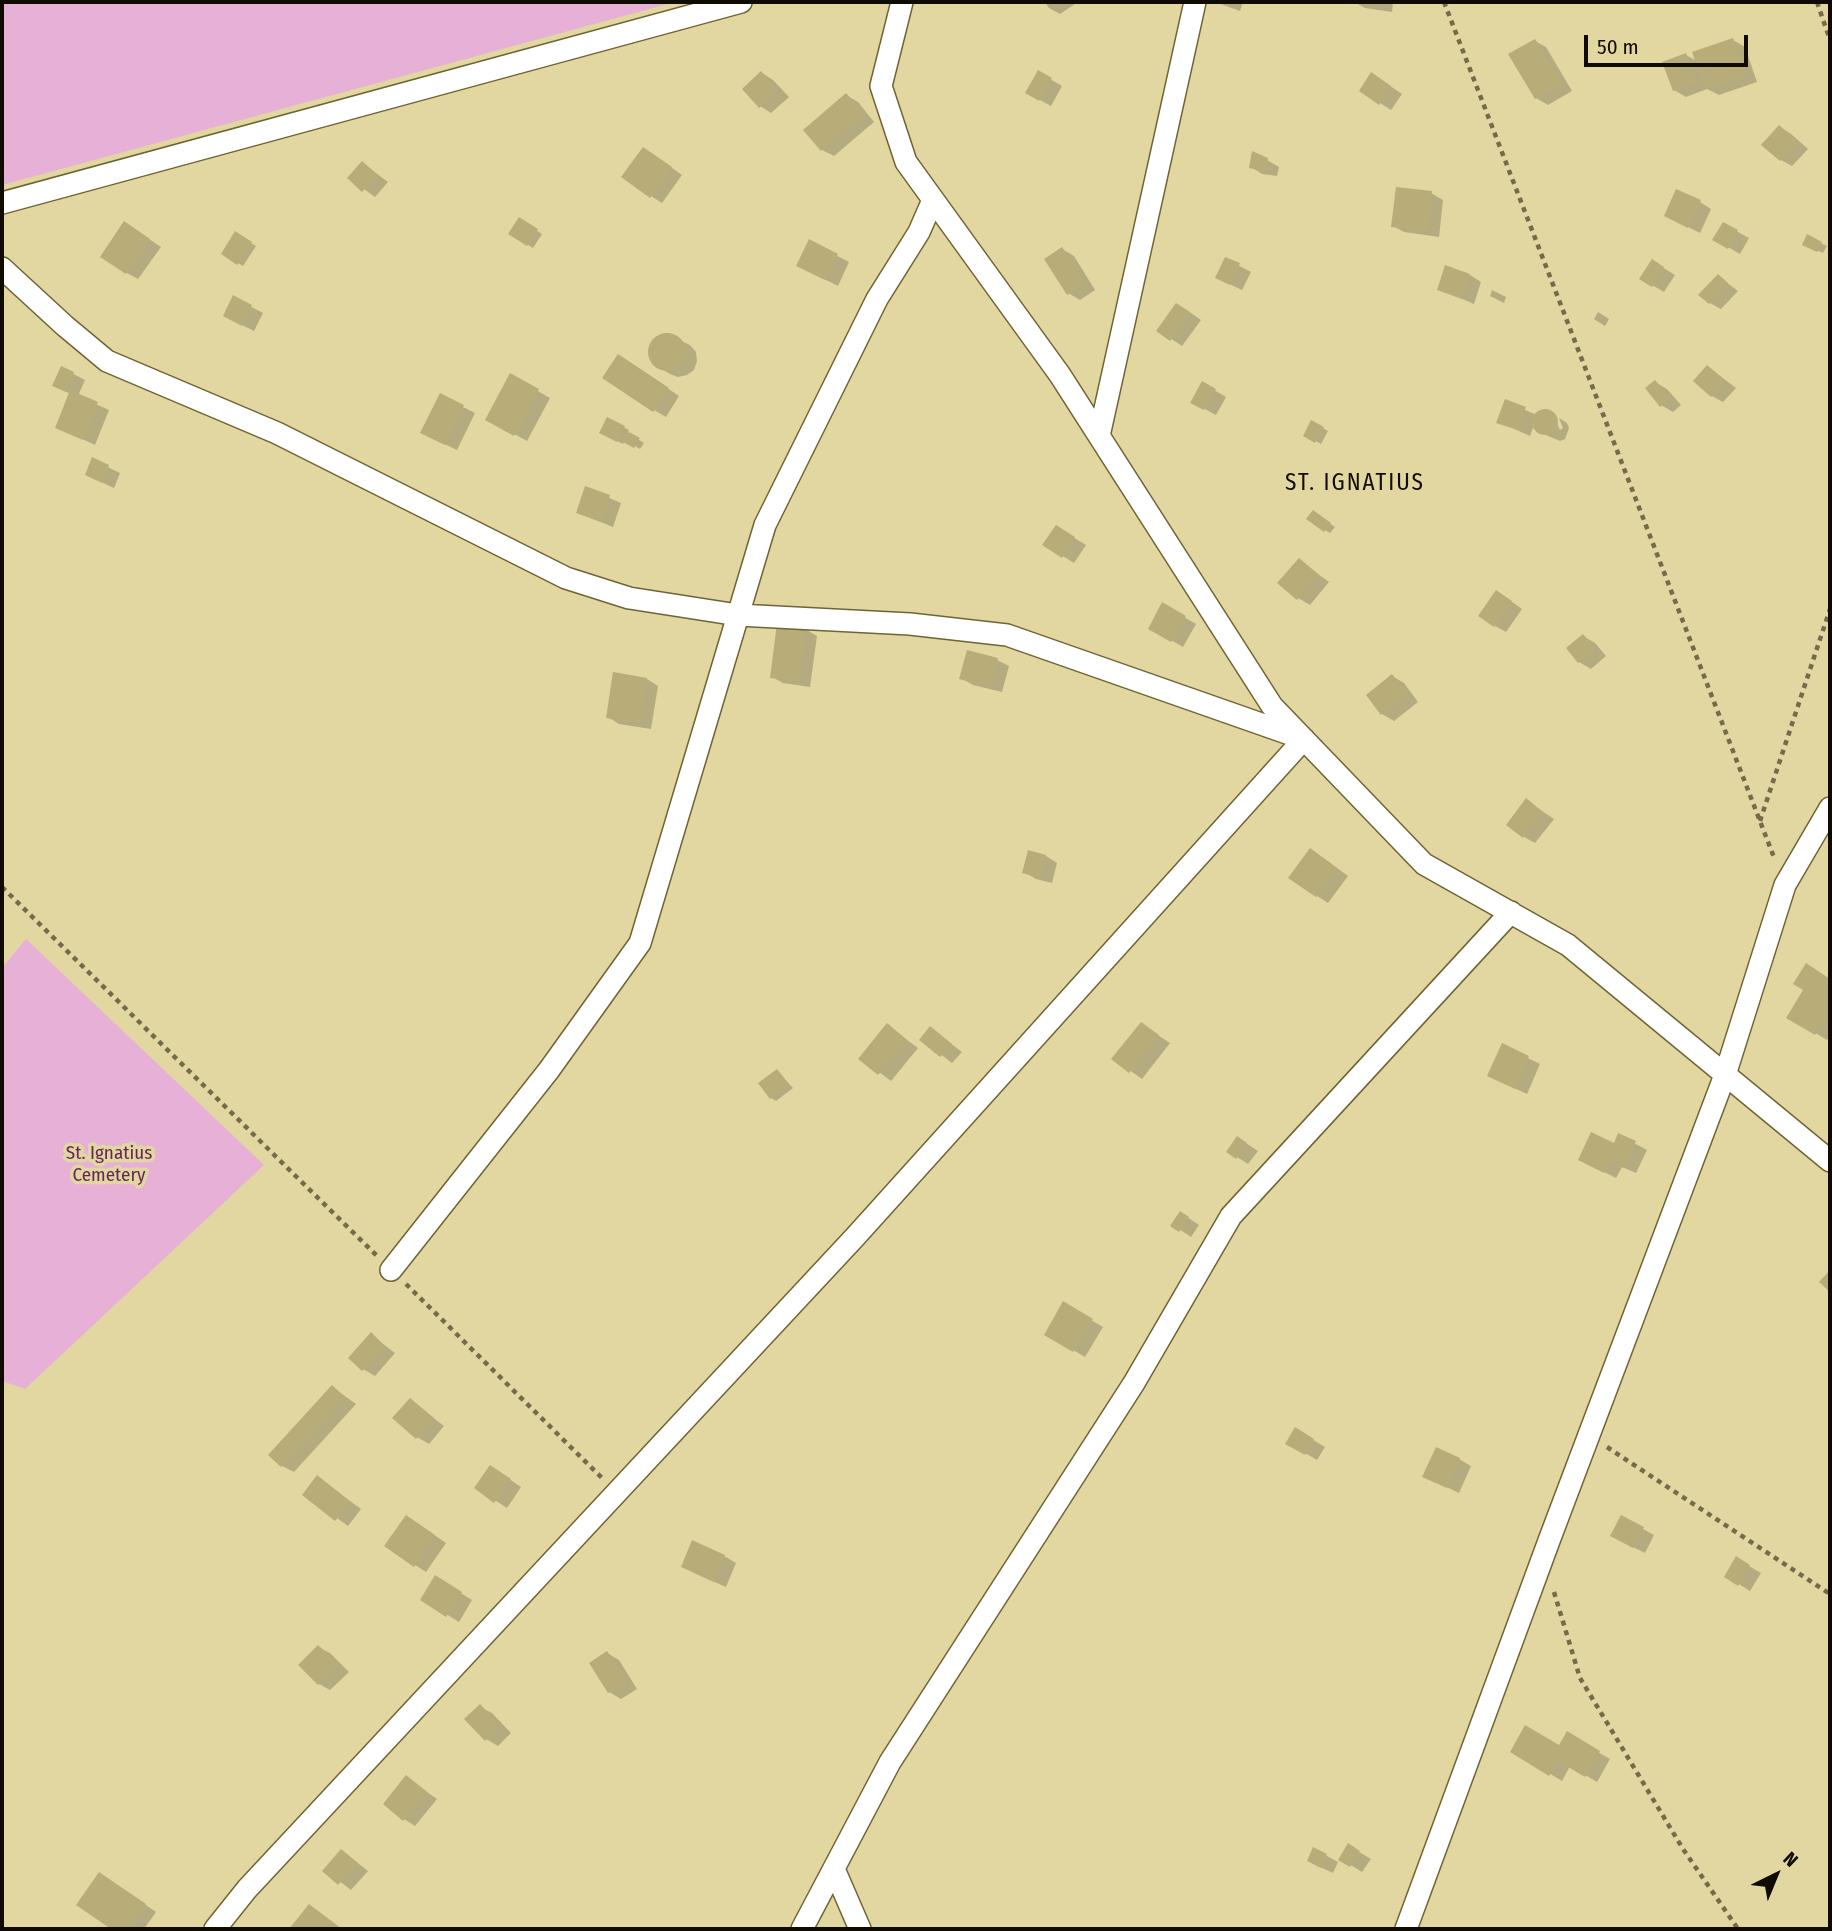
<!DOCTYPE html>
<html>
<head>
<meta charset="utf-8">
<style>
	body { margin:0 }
	#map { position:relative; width:1832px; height:1931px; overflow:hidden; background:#e2d6a1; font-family:"Fira Sans Condensed",sans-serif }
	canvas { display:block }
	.frame { position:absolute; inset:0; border:4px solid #100b00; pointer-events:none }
	.north { position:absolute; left:1741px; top:1840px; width:70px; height:70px; -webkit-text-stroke:5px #e2d6a1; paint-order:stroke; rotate:43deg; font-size:19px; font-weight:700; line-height:28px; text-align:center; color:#100b00 }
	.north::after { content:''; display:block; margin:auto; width:24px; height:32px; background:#100b00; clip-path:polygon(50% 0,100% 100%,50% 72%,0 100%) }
	.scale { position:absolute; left:1584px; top:35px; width:164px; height:32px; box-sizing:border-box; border:4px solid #100b00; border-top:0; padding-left:9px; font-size:21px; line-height:24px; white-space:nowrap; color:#100b00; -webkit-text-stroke:5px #e2d6a1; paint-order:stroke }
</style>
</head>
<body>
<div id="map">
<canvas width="1832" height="1931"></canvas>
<div class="frame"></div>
<div class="north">N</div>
<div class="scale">50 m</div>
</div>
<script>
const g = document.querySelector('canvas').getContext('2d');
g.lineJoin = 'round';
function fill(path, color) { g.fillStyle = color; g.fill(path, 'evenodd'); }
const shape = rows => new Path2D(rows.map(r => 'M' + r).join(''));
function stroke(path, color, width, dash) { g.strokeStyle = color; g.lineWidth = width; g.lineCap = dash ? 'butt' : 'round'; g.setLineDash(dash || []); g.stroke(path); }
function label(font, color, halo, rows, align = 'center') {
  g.font = font + ' "Fira Sans Condensed",sans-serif'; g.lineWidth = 7; g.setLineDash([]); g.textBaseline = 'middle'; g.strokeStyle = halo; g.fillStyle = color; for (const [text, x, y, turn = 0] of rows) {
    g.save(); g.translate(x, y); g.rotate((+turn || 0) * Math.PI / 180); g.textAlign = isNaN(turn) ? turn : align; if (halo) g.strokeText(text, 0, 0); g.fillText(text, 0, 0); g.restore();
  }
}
const green = shape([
	[2,2,675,2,2,185],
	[26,939,264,1165,25,1389,2,1381,2,968]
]);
const shadow = shape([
	[1045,2,1078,2,1060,14,1049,8],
	[1215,2,1243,2,1240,11],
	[1354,2,1393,2,1392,12,1365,8],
	[1733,40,1745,47,1757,82,1719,95,1707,89,1686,97,1674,90,1686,55,1697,61],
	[1535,41,1546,47,1572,91,1548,105,1536,98],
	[1038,72,1062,86,1051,106,1027,93],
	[762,73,773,80,789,97,771,113,760,106],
	[1383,81,1402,94,1391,110,1380,103],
	[846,95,858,102,874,122,834,156,822,150],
	[1780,127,1791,134,1808,149,1792,166,1781,160],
	[655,156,682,175,662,203,651,196],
	[1267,160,1279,167,1277,176,1262,174,1251,167],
	[362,163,388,182,375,197,349,178],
	[1431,193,1443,200,1439,237,1404,232,1393,226],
	[1700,202,1711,209,1700,233,1678,222],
	[520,219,542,234,533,248,511,234],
	[1723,224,1749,238,1740,254,1714,239],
	[136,230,161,247,138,279,127,273],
	[236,234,256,246,243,266,223,254],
	[1808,237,1827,246,1823,253,1810,247],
	[810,242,849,262,838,286,810,272],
	[1062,249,1074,256,1095,290,1080,300,1068,293],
	[1226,259,1251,272,1242,290,1229,284],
	[1652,261,1675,275,1664,292,1652,285],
	[1470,275,1481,282,1474,304,1439,289],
	[1718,276,1738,291,1721,309,1710,303],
	[1492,290,1506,297,1504,303,1490,296],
	[234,298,263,313,254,331,236,322],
	[1188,311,1201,320,1182,346,1159,331],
	[1598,312,1609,319,1605,326,1594,319],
	[668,335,690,345,696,352,697,361,694,370,687,375,678,377,670,374,657,366,651,360,650,351,653,342,659,336],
	[630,363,679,396,666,417,654,410],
	[1708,367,1736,388,1723,402,1712,396],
	[62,368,85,380,78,396,109,410,95,445,57,427,70,394,54,385],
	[511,376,550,398,527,441,487,419],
	[1655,382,1667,389,1681,405,1673,412,1661,405],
	[1202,383,1226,397,1216,415,1192,402],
	[441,396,475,413,457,450,434,439],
	[1506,402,1537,415,1543,411,1554,416,1560,430,1563,428,1559,418,1567,423,1569,428,1565,439,1560,441,1548,436,1535,429,1534,425,1530,436,1499,422],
	[608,419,629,430,628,433,644,443,640,449,625,440,623,444,601,433],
	[1312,422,1328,431,1321,444,1305,435],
	[93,460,120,473,114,488,99,481],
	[586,488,621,503,613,527,578,513],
	[1318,515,1335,527,1330,533,1325,530],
	[1068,534,1086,545,1074,563,1045,545],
	[1299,560,1329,582,1310,605,1298,598],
	[1508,599,1522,609,1506,632,1495,626],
	[1163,605,1196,624,1183,647,1150,628],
	[805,629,817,636,810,687,783,683,772,677],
	[1583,636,1595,643,1606,656,1591,669,1579,662],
	[997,660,1009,666,1002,692,973,685,961,678],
	[1392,676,1404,683,1418,702,1394,721,1382,714,1368,695],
	[647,679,658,686,651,729,619,724,608,717],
	[1527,801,1554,819,1535,843,1524,837],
	[1046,856,1057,863,1052,883,1036,879,1024,872],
	[1322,857,1348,876,1328,903,1317,896],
	[1806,966,1830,980,1830,1035,1827,1040,1789,1017,1806,989],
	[1141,1024,1170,1043,1142,1079,1114,1059],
	[887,1025,918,1048,891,1081,861,1058],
	[930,1028,962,1052,952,1063,921,1039],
	[1503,1046,1540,1064,1527,1094,1501,1082],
	[777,1071,793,1088,776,1101,771,1098],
	[1619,1135,1647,1150,1636,1173,1622,1167,1616,1178,1592,1166,1615,1145],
	[1238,1138,1258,1151,1248,1164,1237,1157],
	[1181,1213,1199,1225,1191,1237,1173,1225],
	[1064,1304,1103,1327,1085,1357,1046,1334],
	[371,1335,395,1353,375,1376,363,1369],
	[332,1387,356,1404,294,1472,282,1466],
	[410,1400,444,1426,429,1444,417,1437],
	[1296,1430,1325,1447,1317,1460,1288,1443],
	[1459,1459,1471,1466,1459,1493,1424,1476],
	[502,1474,521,1487,507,1508,476,1488],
	[317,1477,361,1509,348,1526,304,1494],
	[1621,1517,1654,1535,1645,1553,1623,1542],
	[418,1524,446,1543,426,1572,415,1565],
	[724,1556,736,1563,726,1587,694,1573],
	[1737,1559,1761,1573,1750,1591,1726,1576],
	[436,1578,472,1600,459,1622,422,1599],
	[318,1647,330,1653,349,1672,330,1690,319,1684],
	[607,1653,619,1660,637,1689,621,1699,609,1692],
	[480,1707,492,1713,511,1733,498,1746,486,1739],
	[1567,1734,1610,1759,1597,1782,1570,1766,1562,1781,1512,1751,1559,1748],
	[406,1777,437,1799,415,1826,404,1819],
	[1349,1846,1371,1859,1362,1872,1341,1859],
	[1314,1849,1338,1862,1333,1873,1320,1867],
	[342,1851,368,1871,351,1890,325,1870],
	[111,1881,156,1912,144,1929,114,1929,78,1905],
	[310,1906,321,1913,342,1929,292,1929]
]);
const building = shape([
	[1733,38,1747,75,1705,89,1692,52],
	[1535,39,1562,84,1535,99,1508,54],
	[1686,53,1697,83,1673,91,1662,62],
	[1038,70,1052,78,1039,101,1025,93],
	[761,71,778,90,759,108,742,89],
	[1371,72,1391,86,1379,105,1359,91],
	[846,93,864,114,821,151,803,130],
	[1779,125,1798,142,1780,161,1761,145],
	[643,147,672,167,650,198,621,177],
	[1252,151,1268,158,1266,171,1249,168],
	[362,161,378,175,362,192,347,178],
	[1396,187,1432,191,1427,231,1391,227],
	[1676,189,1701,200,1688,228,1664,216],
	[519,217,538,229,527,246,508,234],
	[124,221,150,239,126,274,100,257],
	[1723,222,1738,230,1728,249,1712,240],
	[235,231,252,242,237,265,221,254],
	[1807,234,1822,242,1817,252,1802,245],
	[809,239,838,254,825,280,796,266],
	[1062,247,1085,283,1067,295,1044,259],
	[1225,257,1240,263,1230,285,1215,278],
	[1652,259,1664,267,1652,287,1639,279],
	[1445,265,1470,274,1462,299,1437,290],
	[1718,274,1728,283,1709,304,1698,295],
	[233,295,252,305,242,326,223,316],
	[1176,303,1190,312,1170,341,1156,331],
	'648 352a19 19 0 1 1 38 0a19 19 0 1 1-38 0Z',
	[618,354,669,388,653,412,602,378],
	[1707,365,1726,381,1711,397,1693,381],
	[61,366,74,372,66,392,52,386],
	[510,373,539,389,514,436,485,420],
	[1655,380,1671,398,1660,407,1645,388],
	[1202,381,1216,389,1204,410,1190,403],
	[70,390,98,402,83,440,55,428],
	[440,393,464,405,445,445,420,433],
	[1505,399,1526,407,1518,430,1496,423],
	'1532 422a13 13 0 1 1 26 0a13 13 0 1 1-26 0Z',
	[607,417,625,426,617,442,599,433],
	[1311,420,1324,427,1315,443,1303,436],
	[629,432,640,438,634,448,623,442],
	[92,457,109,465,102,483,85,475],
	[585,486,610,495,601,522,576,513],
	[1313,510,1331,523,1324,532,1306,519],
	[1056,525,1075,537,1062,558,1042,545],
	[1299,558,1318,574,1297,600,1277,583],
	[1496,590,1512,601,1494,627,1478,616],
	[1162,602,1186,616,1171,642,1148,629],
	[777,623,806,627,799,681,770,678],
	[1583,634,1596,649,1578,663,1566,648],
	[967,650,998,658,990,687,959,679],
	[613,672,647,678,640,723,606,718],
	[1392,674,1408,695,1381,715,1366,695],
	[1526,798,1543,812,1523,838,1506,825],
	[1310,848,1337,868,1316,897,1288,878],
	[1028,850,1046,855,1040,878,1022,873],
	[1806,963,1830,979,1830,1010,1815,1035,1786,1018,1803,990,1793,984],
	[1141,1022,1159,1035,1129,1073,1111,1059],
	[887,1023,907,1040,878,1075,858,1059],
	[930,1026,952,1044,940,1057,919,1040],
	[1502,1043,1529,1056,1515,1089,1487,1076],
	[777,1069,789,1084,770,1099,758,1083],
	[1591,1132,1614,1143,1618,1133,1636,1141,1624,1168,1610,1161,1604,1173,1578,1160],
	[1237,1136,1247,1143,1236,1159,1226,1152],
	[1180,1211,1189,1217,1179,1232,1170,1226],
	[1830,1270,1830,1292,1819,1282],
	[1063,1301,1093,1319,1073,1352,1044,1335],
	[371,1332,385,1346,362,1371,348,1358],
	[332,1385,345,1397,281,1467,268,1455],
	[410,1398,434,1418,416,1439,392,1418],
	[1295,1427,1314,1439,1305,1455,1285,1444],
	[1436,1447,1460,1458,1447,1488,1422,1477],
	[490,1465,511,1479,494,1503,474,1488],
	[317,1475,351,1502,335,1521,302,1495],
	[406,1515,435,1535,414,1567,384,1546],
	[1621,1515,1644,1527,1633,1548,1610,1536],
	[692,1540,725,1555,714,1582,681,1567],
	[1736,1556,1750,1565,1738,1586,1724,1577],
	[435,1575,462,1592,446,1617,420,1600],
	[318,1645,338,1664,318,1685,298,1665],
	[607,1651,627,1682,608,1693,589,1663],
	[480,1704,500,1726,485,1741,464,1719],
	[1525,1725,1559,1745,1567,1731,1600,1751,1585,1777,1558,1761,1549,1776,1510,1752],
	[406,1775,426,1791,403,1821,383,1804],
	[1348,1843,1360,1851,1350,1867,1338,1860],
	[1313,1847,1327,1854,1321,1868,1307,1861],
	[341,1849,358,1863,338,1885,322,1871],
	[99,1872,146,1904,128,1929,111,1929,76,1905],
	[309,1904,341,1929,289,1929]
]);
const path = shape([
	[1444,2,1775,860],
	[1817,2,1830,40],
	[1760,821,1830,609],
	[2,887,377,1256],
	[406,1284,604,1480],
	[1607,1447,1830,1594],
	[1554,1592,1580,1678,1683,1849,1738,1929]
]);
const street = shape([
	[902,2,881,86,906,162,1060,375,1272,706,1424,864,1568,945,1830,1161],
	[2,203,741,2],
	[2,268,65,326,107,361,277,433,566,578,629,598,738,615,910,624,1007,635,1304,739,855,1237,247,1889,215,1929],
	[1099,436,1195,2],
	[391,1270,549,1070,640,943,765,525,877,299,919,232,933,200],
	[834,1869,860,1929],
	[802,1929,890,1762,1134,1383,1231,1216,1511,912],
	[1406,1929,1550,1538,1725,1075,1785,885,1830,808]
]);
const parkNames = [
	["St. Ignatius",109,1154],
	["Cemetery",109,1176]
];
const quarterNames = [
	["ST. IGNATIUS",1355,484]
];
fill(green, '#e6b0d7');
fill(shadow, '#0003');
fill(building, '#b8ac79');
stroke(street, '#6f6433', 24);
stroke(path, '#736b4c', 4.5, [5, 5]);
stroke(street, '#fff', 21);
label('19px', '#672659', '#e2d6a1', parkNames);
g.letterSpacing = '2px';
label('23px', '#100b00', '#e2d6a1', quarterNames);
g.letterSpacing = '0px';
</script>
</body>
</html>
